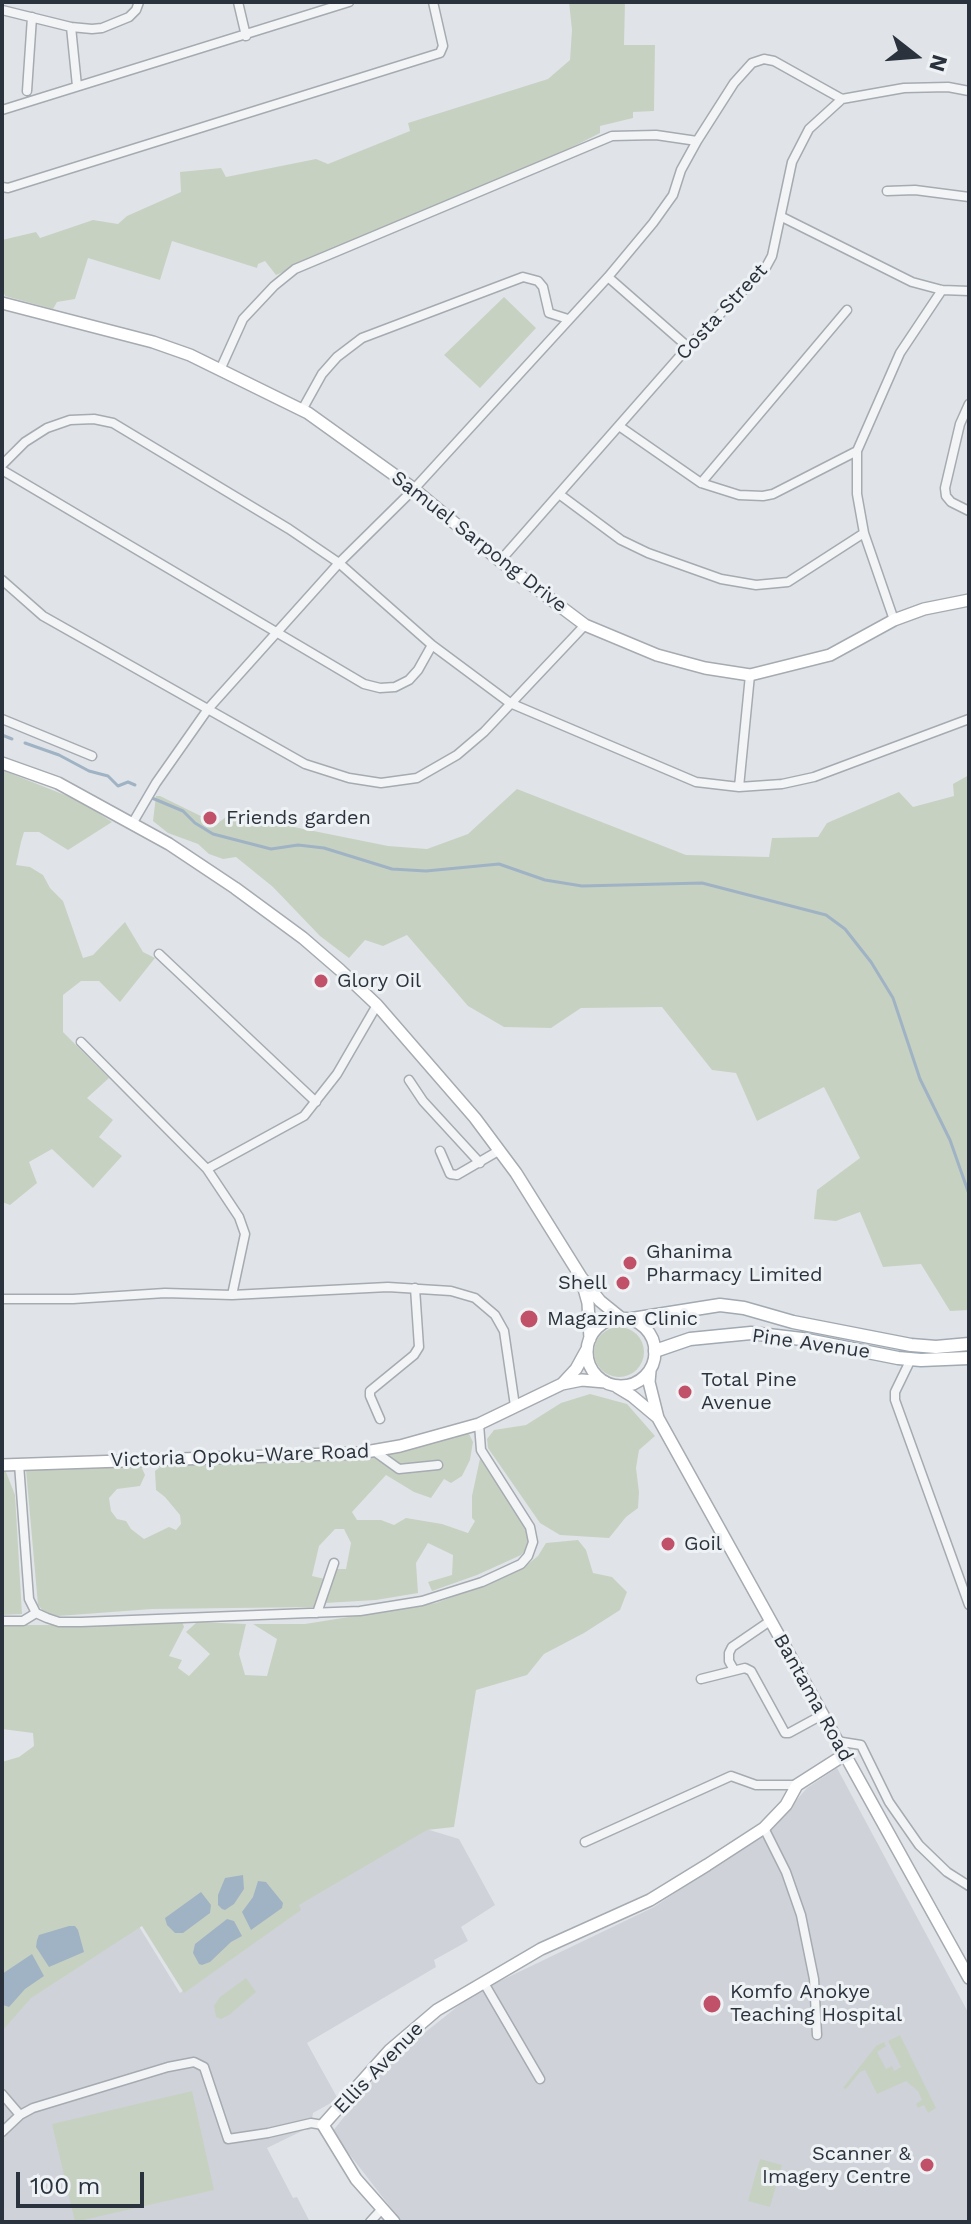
<!DOCTYPE html>
<html>
<head>
<meta charset="utf-8">
<style>
	body { margin:0 }
	#map { position:relative; width:971px; height:2224px; overflow:hidden; background:#e0e4e8; font-family:"Work Sans",sans-serif }
	canvas { display:block }
	.frame { position:absolute; inset:0; border:4px solid #2a333d; pointer-events:none }
	.north { position:absolute; left:875px; top:16px; width:80px; height:80px; -webkit-text-stroke:6px #eff2f5; paint-order:stroke; rotate:107deg; font-size:22px; font-weight:700; line-height:32px; text-align:center; color:#2a333d }
	.north::after { content:''; display:block; margin:auto; width:28px; height:36px; background:#2a333d; clip-path:polygon(50% 0,100% 100%,50% 72%,0 100%) }
	.scale { position:absolute; left:16px; top:2172px; width:128px; height:36px; box-sizing:border-box; border:4px solid #2a333d; border-top:0; padding-left:10px; font-size:24px; line-height:28px; white-space:nowrap; color:#2a333d; -webkit-text-stroke:6px #eff2f5; paint-order:stroke }
</style>
</head>
<body>
<div id="map">
<canvas width="971" height="2224"></canvas>
<div class="frame"></div>
<div class="north">N</div>
<div class="scale">100 m</div>
</div>
<script>
const g = document.querySelector('canvas').getContext('2d');
g.lineJoin = 'round';
function fill(path, color) { g.fillStyle = color; g.fill(path, 'evenodd'); }
const shape = rows => new Path2D(rows.map(r => 'M' + r).join(''));
function stroke(path, color, width, dash) { g.strokeStyle = color; g.lineWidth = width; g.lineCap = dash ? 'butt' : 'round'; g.setLineDash(dash || []); g.stroke(path); }
function label(font, color, halo, rows, align = 'center') {
  g.font = font + ' "Work Sans",sans-serif'; g.lineWidth = 6; g.setLineDash([]); g.textBaseline = 'middle'; g.strokeStyle = halo; g.fillStyle = color; for (const [text, x, y, turn = 0] of rows) {
    g.save(); g.translate(x, y); g.rotate((+turn || 0) * Math.PI / 180); g.textAlign = isNaN(turn) ? turn : align; if (halo) g.strokeText(text, 0, 0); g.fillText(text, 0, 0); g.restore();
  }
}
const built = shape([
	[837,1768,969,2014,969,2222,402,2222,332,2132,387,2063,473,1994,654,1907,773,1827,807,1788],
	[423,1828,459,1839,495,1905,461,1927,468,1941,434,1960,436,1967,307,2043,338,2099,313,2113,310,2130,304,2130,267,2148,293,2198,297,2197,310,2222,2,2222,2,2014,135,1920,180,1993,299,1907,297,1901]
]);
const green = shape([
	[569,2,625,2,624,45,655,45,654,111,633,112,633,118,600,126,600,133,533,167,276,275,265,261,258,264,257,268,172,241,160,280,88,258,75,299,57,302,53,309,5,296,2,288,2,240,36,232,40,238,93,220,118,224,127,216,181,192,180,172,221,168,226,177,316,159,328,164,410,131,408,123,548,79,570,60,572,30],
	[504,297,536,328,480,388,444,355],
	[2,770,80,801,112,822,68,850,39,832,24,832,21,842,16,865,30,867,43,875,50,888,63,901,83,958,93,955,125,922,143,952,155,958,120,1002,99,981,81,981,63,995,63,1032,109,1078,87,1098,113,1120,99,1137,122,1156,93,1188,52,1149,29,1162,37,1183,10,1205,2,1202],
	[969,775,969,1310,950,1311,921,1264,883,1267,860,1212,836,1221,814,1219,817,1190,860,1158,824,1087,757,1121,736,1073,712,1070,662,1007,581,1008,551,1028,504,1027,468,1006,407,935,383,946,365,940,349,958,320,936,273,887,236,857,223,859,209,854,198,844,168,833,153,821,156,796,160,796,217,824,227,816,243,824,264,821,388,846,427,849,468,834,517,789,686,855,769,857,772,838,818,837,827,823,899,792,913,807,954,796,953,784],
	'594 1352a25 25 0 1 1 50 0a25 25 0 1 1-50 0Z',
	[590,1394,627,1404,655,1436,639,1450,636,1468,639,1492,638,1508,626,1517,609,1538,560,1535,540,1523,488,1448,487,1439,494,1430,526,1425,561,1403],
	[468,1432,473,1442,470,1460,462,1476,451,1483,444,1479,431,1498,414,1492,386,1475,352,1512,357,1520,381,1520,394,1525,406,1518,442,1524,468,1533,475,1521,472,1518,472,1496,481,1454,528,1529,529,1539,527,1549,521,1555,477,1575,432,1591,428,1582,452,1575,453,1555,428,1543,416,1563,418,1593,376,1600,325,1603,335,1569,346,1569,351,1543,344,1529,335,1529,319,1546,312,1576,325,1579,315,1607,152,1609,58,1616,44,1612,38,1605,26,1470,140,1464,145,1475,140,1486,117,1489,109,1498,111,1511,117,1519,126,1521,131,1529,144,1539,169,1527,176,1530,181,1524,180,1515,165,1497,156,1490,155,1471,160,1467,385,1453],
	[2,1472,6,1472,15,1495,22,1614,2,1615],
	[578,1540,586,1550,593,1573,612,1577,627,1592,620,1610,584,1633,544,1654,527,1675,476,1690,454,1827,427,1830,299,1905,301,1910,184,1993,142,1926,31,1998,2,2031,2,1762,19,1757,34,1746,33,1733,2,1729,2,1625,130,1625,131,1622,182,1621,184,1627,169,1656,182,1660,178,1668,189,1676,210,1654,186,1632,197,1622,246,1624,239,1654,245,1675,267,1676,277,1639,253,1624,305,1624,436,1603,476,1588,528,1564,538,1556,546,1543],
	[246,1978,256,1992,229,2015,221,2019,216,2017,214,2006,220,1997],
	[900,2035,936,2108,928,2113,924,2105,918,2108,916,2104,922,2100,918,2091,906,2081,877,2094,865,2070,860,2072,846,2089,843,2088,876,2046,884,2042,886,2046,877,2052,886,2069,892,2066,894,2071,901,2067,888,2041],
	[192,2091,214,2190,75,2222,52,2124],
	[760,2159,782,2165,770,2207,748,2201]
]);
const water = shape([
	[243,1875,244,1889,234,1904,225,1910,222,1909,218,1905,218,1895,225,1878],
	[258,1881,266,1882,283,1903,282,1908,251,1930,242,1912,253,1897],
	[201,1892,211,1905,210,1913,183,1933,175,1933,167,1925,165,1918],
	[227,1919,234,1921,242,1936,231,1942,210,1962,202,1965,199,1964,193,1953,195,1944],
	[69,1926,75,1926,78,1930,84,1952,49,1967,36,1947,37,1940,39,1935],
	[32,1954,44,1976,25,1989,9,2007,3,2005,2,1974]
]);
const stream = shape([
	[2,735,12,739],
	[25,743,59,755,89,771,108,776,118,786,128,782,135,785],
	[152,798,183,811,195,823,213,834,271,849,298,845,324,848,392,869,426,871,499,864,545,880,582,886,702,883,826,915,845,929,871,962,893,998,920,1079,950,1140,969,1194]
]);
const street = shape([
	[238,2,246,36],
	[2,10,71,27,92,29,102,28,129,17,136,10,139,2],
	[71,27,77,86],
	[27,91,32,17],
	[2,110,349,2],
	[2,187,8,188,440,53,443,46,433,2],
	[887,191,915,190,969,197],
	[782,217,912,282,942,290,969,291],
	[608,277,688,347],
	[220,370,243,319,274,286,295,269,612,136,656,135,697,141],
	[969,404,960,424,945,488,946,496,951,502,969,511],
	[302,410,322,374,337,357,362,338,523,277,538,281,543,287,549,313,568,319],
	[619,426,701,483,739,495,763,496,773,494,857,451,900,353,942,290],
	[857,451,857,494,864,533,894,620],
	[2,465,25,442,47,428,70,420,94,419,113,423,289,529,339,563,432,645,510,703,696,782,739,787,782,784,814,777,969,719],
	[2,470,364,684,380,688,395,687,409,680,418,670,432,645],
	[701,483,847,310],
	[559,494,621,540,648,553,721,579,756,585,788,582,864,533],
	[500,561,688,347,766,267,772,256,792,162,809,129,842,99,904,88,948,87,969,91],
	[2,580,43,616,305,764,349,778,381,783,417,778,457,755,484,732,585,625],
	[2,719,92,756],
	[739,787,750,675],
	[132,824,156,783,208,709,339,563,414,489,608,277,653,223,673,195,681,170,697,141,734,83,752,63,764,59,774,61,842,99],
	[159,954,316,1102],
	[81,1042,207,1169,239,1217,245,1234,232,1295],
	[409,1080,423,1101,480,1163],
	[440,1151,450,1174,457,1175,500,1150],
	[207,1169,304,1116,337,1074,377,1005],
	[2,1299,73,1299,165,1293,232,1295,388,1287,451,1291,475,1298,495,1315,504,1331,515,1406],
	[911,1359,895,1392,895,1400,969,1605],
	[380,1419,370,1396,370,1391,414,1355,419,1347,415,1288],
	[374,1451,399,1469,438,1465],
	[19,1464,29,1599,36,1613,47,1618,59,1622,81,1622,360,1611,422,1601,482,1582,521,1564,528,1556,533,1542,530,1527,481,1450,479,1424],
	[317,1613,334,1563],
	[2,1621,23,1621,36,1613],
	[734,1670,729,1661,729,1653,732,1647,770,1621],
	[701,1679,745,1668,751,1671,785,1733,789,1733,822,1715],
	[836,1741,861,1745,889,1802,919,1845,947,1872,969,1886],
	[764,1828,786,1872,801,1915,814,1979,817,2035],
	[585,1842,731,1776,756,1785,797,1785],
	[484,1983,540,2079],
	[2,2094,20,2115],
	[2,2132,20,2115,33,2108,168,2067,194,2062,204,2067,228,2139,268,2133,311,2123,323,2125],
	[370,2222,381,2210]
]);
const secondary = shape([
	[2,303,153,342,190,355,308,413,414,489,500,561,585,625,657,655,705,668,750,675,830,655,894,620,924,609,969,600],
	[2,763,58,783,169,844,235,888,303,938,340,970,377,1005,475,1118,516,1173,581,1277,600,1301,621,1318],
	[583,1285,588,1303,590,1339],
	'587 1352a34 34 0 1 1 68 0a34 34 0 1 1-68 0Z',
	[650,1371,649,1382,658,1418,969,1978],
	[563,1383,576,1369,587,1349],
	[617,1387,632,1396,657,1417],
	[2,1465,360,1453,400,1446,479,1424,562,1384,582,1380,605,1382],
	[394,2222,356,2179,323,2125,390,2050,437,2010,541,1949,650,1900,707,1865,764,1828,786,1805,797,1785,844,1755]
]);
const primary = shape([
	[632,1319,720,1305,744,1308,793,1322,911,1345,936,1347,969,1344],
	[655,1351,690,1339,751,1333,802,1339,898,1358,921,1360,969,1358]
]);
const markers = [
	[210,818,8,"#c05169"],
	[321,981,8,"#c05169"],
	[630,1263,8,"#c05169"],
	[623,1283,8,"#c05169"],
	[529,1319,10,"#c05169"],
	[685,1392,8,"#c05169"],
	[668,1544,8,"#c05169"],
	[712,2004,10,"#c05169"],
	[927,2165,8,"#c05169"]
];
const streetNames = [
	["Costa Street",722,312,-47],
	["Samuel Sarpong Drive",479,542,38],
	["Pine Avenue",811,1344,8],
	["Victoria Opoku-Ware Road",240,1456,-2],
	["Bantama Road",813,1698,61],
	["Ellis Avenue",379,2068,-46]
];
const poiNames = [
	["Friends garden",226,818],
	["Glory Oil",337,981],
	["Ghanima",646,1252],
	["Pharmacy Limited",646,1275],
	["Shell",607,1283,"right"],
	["Magazine Clinic",547,1319],
	["Total Pine",701,1380],
	["Avenue",701,1403],
	["Goil",684,1544],
	["Komfo Anokye",730,1992],
	["Teaching Hospital",730,2015],
	["Scanner &",911,2154,"right"],
	["Imagery Centre",911,2177,"right"]
];
fill(built, '#cfd3d9');
fill(green, '#c7d1c2');
fill(water, '#9fb3c4');
stroke(stream, '#9fb3c4', 3);
stroke(street, '#a6abb1', 11);
stroke(secondary, '#a6abb1', 14);
stroke(primary, '#a1a9b2', 15);
stroke(street, '#f2f4f6', 8);
stroke(secondary, '#fff', 11);
stroke(primary, '#fff', 12);
for (const [x, y, r, color] of markers) { const dot = new Path2D(); dot.arc(x, y, r, 0, 2 * Math.PI); g.fillStyle = color; g.fill(dot); stroke(dot, '#eff2f5', 3); }
label('20px', '#2a333d', '#eff2f5', streetNames);
label('20px', '#2a333d', '#eff2f5', poiNames, 'left');
</script>
</body>
</html>
